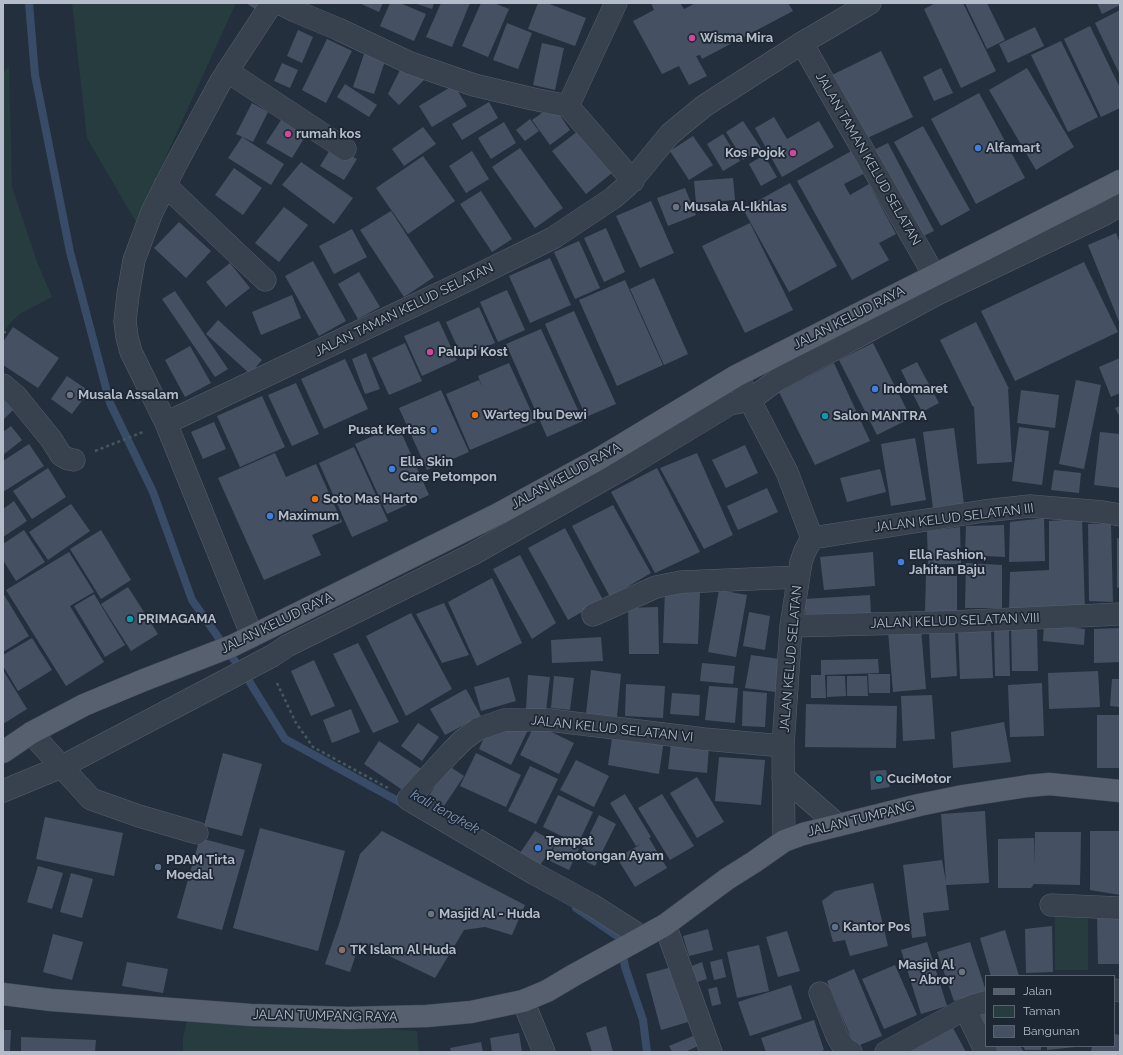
<!DOCTYPE html>
<html>
<head>
<meta charset="utf-8">
<style>
	body { margin:0 }
	#map { position:relative; width:1123px; height:1055px; overflow:hidden; background:#242f3e; font-family:Raleway,sans-serif }
	canvas { display:block }
	.frame { position:absolute; inset:0; border:4px solid #b4bcc9; pointer-events:none }
	.legend { position:absolute; left:985px; top:975px; width:130px; height:72px; box-sizing:border-box; background:#1d2633; border:1px solid #59626f; margin:0; padding:5px 7px; list-style:none; font-size:12px; color:#b4bcc9 }
	.legend li { display:flex; align-items:center; gap:8px; height:20px }
	.legend b { width:20px; border:1px solid #59626f }
</style>
</head>
<body>
<div id="map">
<canvas width="1123" height="1055"></canvas>
<div class="frame"></div>
<ul class="legend">
<li><b style="height:5px;background:#56606e"></b>Jalan</li>
<li><b style="height:11px;background:#263c3f"></b>Taman</li>
<li><b style="height:11px;background:#455162"></b>Bangunan</li>
</ul>
</div>
<script>
const g = document.querySelector('canvas').getContext('2d');
g.lineJoin = 'round';
function fill(path, color) { g.fillStyle = color; g.fill(path, 'evenodd'); }
const shape = rows => new Path2D(rows.map(r => 'M' + r).join(''));
function stroke(path, color, width, dash) { g.strokeStyle = color; g.lineWidth = width; g.lineCap = dash ? 'butt' : 'round'; g.setLineDash(dash || []); g.stroke(path); }
function label(font, color, halo, rows, align = 'center') {
  g.font = font + ' Raleway,sans-serif'; g.lineWidth = 3.5; g.setLineDash([]); g.textBaseline = 'middle'; g.strokeStyle = halo; g.fillStyle = color; for (const [text, x, y, turn = 0] of rows) {
    g.save(); g.translate(x, y); g.rotate((+turn || 0) * Math.PI / 180); g.textAlign = isNaN(turn) ? turn : align; if (halo) g.strokeText(text, 0, 0); g.fillText(text, 0, 0); g.restore();
  }
}
const green = shape([
	[72,3,236,3,136,222,87,138],
	[9,66,12,187,37,262,52,297,21,313,9,324,3,335,3,73],
	[1055,913,1088,913,1088,970,1055,970],
	[188,1017,417,1031,419,1052,183,1052,183,1038]
]);
const stream = shape([
	[29,3,35,75,70,252,110,403,153,492,192,600,249,681,285,739,407,806],
	[576,908,620,938,625,967,643,1020,647,1052]
]);
const building = shape([
	[246,3,259,3,255,9],
	[359,3,383,3,379,12],
	[390,3,400,3,426,14,414,41,380,26],
	[414,3,434,3,432,9],
	[441,3,470,3,452,47,426,37],
	[481,3,494,3,509,9,488,57,462,46],
	[538,3,547,3,586,18,575,46,528,29],
	[651,3,680,3,684,9,696,3,788,3,793,11,702,59,700,55,696,56,707,76,689,85,679,66,662,74,633,21,654,10],
	[936,3,963,3,996,71,961,88,924,9],
	[965,3,987,3,1005,40,987,49],
	[1097,3,1120,3,1120,5,1102,14],
	[1120,10,1120,75,1095,23],
	[507,23,532,33,518,69,493,60],
	[1090,26,1120,88,1120,108,1101,117,1064,39],
	[1035,27,1044,46,1008,63,999,44],
	[298,30,313,37,302,63,287,56],
	[327,39,352,51,326,103,302,90],
	[1061,41,1098,117,1068,132,1031,55],
	[542,43,564,48,555,90,533,85],
	[365,51,386,58,374,94,353,87],
	[881,51,913,117,863,140,832,75],
	[282,63,298,70,290,88,274,81],
	[401,68,425,79,399,105,388,94],
	[941,68,953,93,934,101,923,77],
	[1027,68,1074,147,1036,170,989,90],
	[345,84,377,105,369,117,337,97],
	[454,85,467,106,432,127,419,106],
	[979,93,1025,178,976,204,931,119],
	[489,102,498,118,462,140,452,124],
	[252,103,268,112,253,142,236,134],
	[553,105,570,130,550,145,532,120],
	[283,117,308,132,292,158,266,143],
	[774,117,787,139,819,121,834,147,782,177,755,128],
	[530,119,539,131,525,141,516,130],
	[743,121,761,148,743,160,726,132],
	[504,122,516,143,491,159,478,138],
	[923,126,970,210,941,226,894,142],
	[423,127,436,144,404,166,392,149],
	[578,131,612,173,586,194,552,151],
	[723,134,740,161,723,171,707,144],
	[693,136,713,165,689,180,670,151],
	[242,137,284,164,271,185,228,158],
	[888,143,934,231,915,240,870,152],
	[333,145,357,159,344,180,320,166],
	[520,148,563,208,535,228,492,167],
	[855,149,867,172,844,184,850,195,869,184,896,234,879,243,889,260,852,280,797,181],
	[472,151,489,179,466,193,449,166],
	[764,155,777,177,761,186,749,164],
	[423,156,455,201,408,234,376,188],
	[301,162,353,198,334,224,282,185],
	[234,168,262,188,243,215,215,195],
	[733,178,735,200,696,203,694,181],
	[790,183,837,266,789,292,743,209],
	[685,188,696,215,668,226,657,198],
	[481,191,512,239,492,252,460,204],
	[651,201,674,253,640,268,616,216],
	[284,207,308,225,279,262,255,243],
	[391,211,434,277,404,297,360,230],
	[179,222,211,251,186,278,154,248],
	[750,223,793,310,745,333,702,246],
	[606,228,625,272,604,282,584,238],
	[352,229,367,257,334,274,319,246],
	[1116,233,1120,243,1120,324,1088,245],
	[579,241,600,288,575,299,554,252],
	[550,258,571,305,530,323,509,276],
	[313,261,346,321,319,336,285,276],
	[1084,262,1118,332,1015,381,981,311],
	[230,263,250,288,226,307,206,282],
	[359,272,380,307,358,319,338,284],
	[654,278,688,354,664,365,630,289],
	[625,280,663,365,617,386,579,300],
	[507,290,525,330,498,342,480,302],
	[175,291,228,369,215,377,162,299],
	[292,295,301,318,261,335,252,312],
	[479,307,495,343,462,357,446,322],
	[574,311,616,404,586,417,545,324],
	[218,320,262,360,250,374,206,334],
	[439,321,457,360,422,376,404,336],
	[976,322,1009,389,1008,389,1012,462,977,464,974,406,973,407,940,340],
	[13,327,59,358,38,388,3,365,3,342],
	[541,329,583,421,547,437,506,344],
	[405,343,422,381,389,395,372,358],
	[873,343,911,418,877,435,839,360],
	[190,346,211,383,185,397,165,360],
	[366,353,380,389,365,394,352,359],
	[1120,358,1120,393,1111,397,1099,367],
	[345,359,368,409,324,429,301,379],
	[917,362,939,403,922,412,901,370],
	[509,363,536,422,470,450,446,394,479,380,483,388,478,376],
	[834,363,870,441,815,465,779,392],
	[67,376,89,391,72,414,51,399],
	[1076,380,1101,385,1084,469,1059,464],
	[296,383,319,434,292,446,268,395],
	[441,390,469,452,427,470,399,408],
	[1021,390,1059,395,1055,428,1017,423],
	[262,396,285,447,240,467,217,416],
	[3,399,13,410,3,420],
	[1120,406,1120,417,1115,408],
	[214,422,226,449,203,459,191,432],
	[398,425,429,495,387,514,355,444],
	[11,426,22,440,3,455,3,432],
	[1019,427,1049,431,1042,485,1012,481],
	[954,428,964,504,933,508,923,432],
	[1100,432,1120,434,1120,488,1094,485],
	[915,438,926,500,891,506,881,444],
	[29,444,44,466,3,492,3,461],
	[745,445,758,473,726,488,712,460],
	[354,447,388,521,352,537,319,463],
	[275,453,286,477,316,464,342,522,312,535,321,555,264,580,218,478],
	[697,453,733,535,704,549,660,468],
	[48,468,66,497,32,519,13,491],
	[657,468,700,552,655,573,611,492],
	[880,469,886,492,847,502,840,478],
	[1054,470,1081,473,1079,493,1051,490],
	[767,488,778,512,738,530,727,506],
	[14,501,27,521,3,537,3,509],
	[71,504,90,531,48,560,29,532],
	[613,505,651,573,610,597,572,526],
	[1044,518,1045,561,1009,562,1010,522],
	[1082,519,1085,609,1009,610,1010,572,1049,570,1049,521],
	[1111,523,1113,602,1089,601,1088,524],
	[1004,525,1005,557,965,555,966,526],
	[960,527,961,564,928,564,927,531],
	[565,528,603,600,568,620,528,548],
	[24,530,45,562,16,581,3,560,3,544],
	[101,530,131,580,101,599,70,549],
	[1117,538,1120,539,1120,587,1117,588],
	[69,552,94,592,70,606,104,662,66,686,6,590],
	[873,552,875,586,824,590,820,557],
	[520,555,556,623,532,639,493,569],
	[966,563,1002,565,1002,608,965,608],
	[926,575,957,576,957,612,925,611],
	[492,578,522,643,477,666,448,602],
	[128,587,158,634,131,651,101,604],
	[665,590,700,592,698,644,663,643],
	[719,590,747,595,736,657,708,652],
	[3,593,29,636,3,652],
	[94,594,125,645,105,657,74,606],
	[870,595,871,615,806,619,804,599],
	[444,603,469,655,442,663,416,614],
	[658,607,659,654,629,654,628,608],
	[749,612,770,616,765,650,743,646],
	[411,613,452,689,406,716,366,636],
	[1044,625,1085,629,1084,645,1043,641],
	[1037,626,1038,671,1012,671,1011,627],
	[921,628,926,689,893,692,888,631],
	[1120,628,1120,662,1094,663,1094,629],
	[991,629,993,678,960,679,958,630],
	[994,629,1009,629,1010,676,995,676],
	[955,631,957,676,931,678,929,632],
	[601,637,603,661,552,663,551,640],
	[32,638,52,670,18,691,3,666,3,655],
	[358,643,399,722,373,733,333,654],
	[751,655,780,659,776,692,745,688],
	[878,659,879,673,825,675,826,698,811,698,811,675,821,675,821,660],
	[314,660,335,706,311,716,291,671],
	[702,663,735,666,733,684,700,681],
	[3,670,27,709,3,724],
	[591,670,621,674,617,717,586,714],
	[1098,671,1100,707,1049,709,1048,673],
	[868,674,890,674,890,693,869,693],
	[528,675,550,677,546,711,526,709],
	[554,676,574,678,570,710,551,708],
	[827,676,845,676,846,696,827,697],
	[847,676,867,676,868,696,847,696],
	[509,677,516,701,481,711,474,687],
	[1112,679,1120,679,1120,707,1110,706],
	[1042,683,1044,736,1010,737,1008,685],
	[626,684,665,686,663,718,625,716],
	[709,686,738,688,735,723,705,720],
	[466,689,481,716,445,735,430,709],
	[743,691,767,693,765,727,742,726],
	[672,693,700,695,699,716,670,714],
	[932,695,935,739,903,741,901,696],
	[806,704,897,706,896,748,805,747],
	[351,709,360,732,332,743,323,720],
	[1097,715,1120,715,1120,768,1097,768],
	[1004,722,1011,762,953,768,951,732],
	[418,723,439,737,422,761,401,746],
	[535,724,574,743,559,774,520,755],
	[529,728,511,765,479,749,487,731],
	[613,732,664,740,659,774,608,765],
	[379,741,423,770,407,793,364,764],
	[671,743,709,747,707,773,668,769],
	[223,753,262,764,242,836,204,826],
	[476,753,521,775,506,807,460,786],
	[719,757,765,760,761,805,715,801],
	[576,760,609,776,594,807,560,790],
	[449,766,464,776,444,806,429,795],
	[530,766,558,779,536,824,508,811],
	[886,770,890,787,871,790,870,771],
	[697,777,724,822,697,838,670,793],
	[625,794,651,837,649,838,667,868,635,887,617,858,641,844,636,846,610,803],
	[662,794,694,846,670,860,638,808],
	[558,795,593,812,578,844,543,827],
	[985,811,989,883,946,885,949,910,923,913,926,936,912,938,903,865,942,860,946,882,941,814],
	[599,815,616,824,595,866,578,858],
	[45,817,123,833,114,876,36,859],
	[260,828,345,851,318,951,233,928],
	[382,831,525,905,512,935,485,927,464,930,435,978,360,942,350,972,325,964,339,924,360,854],
	[535,831,556,843,540,865,520,853],
	[1090,831,1120,831,1120,895,1090,890],
	[1035,832,1081,832,1080,885,1034,884,1031,888,998,888,998,839,1034,838,1034,865],
	[200,838,245,850,222,930,177,918],
	[558,839,579,849,569,870,548,860],
	[38,866,63,873,52,909,27,902],
	[71,873,93,879,82,918,60,912],
	[873,883,888,946,850,956,845,940,833,942,822,901,835,891],
	[1097,914,1120,915,1120,964,1098,964],
	[1052,926,1053,972,1026,973,1025,929],
	[708,929,713,950,689,956,683,936],
	[1005,930,1019,976,991,976,980,938],
	[787,931,800,971,778,977,766,937],
	[53,934,83,942,72,980,43,972],
	[927,942,947,1006,921,1014,901,950],
	[970,942,986,991,954,1001,937,952],
	[759,945,769,991,737,998,727,952],
	[722,959,726,977,714,980,710,962],
	[127,962,168,969,163,993,122,986],
	[702,962,707,979,697,982,692,966],
	[895,965,917,1015,884,1029,862,979],
	[672,967,688,1022,661,1030,646,974],
	[854,969,882,1036,855,1047,827,981],
	[791,985,802,1019,750,1036,738,1002],
	[717,987,721,1004,712,1006,708,989],
	[986,1009,986,1042,971,1017],
	[814,1020,824,1050,819,1052,766,1052,761,1038],
	[606,1026,613,1052,592,1052,586,1033],
	[953,1028,966,1052,910,1052],
	[3,1030,11,1030,10,1052,3,1052],
	[519,1033,522,1052,492,1052,490,1038],
	[1114,1034,1120,1035,1120,1052,1091,1052,1092,1046,1114,1046],
	[693,1036,698,1046,685,1052,672,1052,669,1046],
	[21,1037,96,1040,95,1052,21,1052],
	[481,1042,483,1052,451,1052,450,1048],
	[989,1046,1020,1046,1024,1052,992,1052],
	[1023,1046,1041,1046,1041,1050,1025,1050],
	[1047,1046,1075,1046,1075,1047,1047,1050]
]);
const path = shape([
	[3,332,9,333],
	[95,451,143,432],
	[277,683,296,723,313,747,388,788]
]);
const minor = shape([
	[279,3,295,11,338,29,410,63,474,85,533,99,568,106,633,181],
	[802,43,934,275],
	[227,71,345,149],
	[568,106,616,3],
	[165,185,265,280],
	[3,385,16,396,51,439,61,455,68,459,74,460],
	[743,387,787,472,812,538,805,551,801,562,791,626,783,746,784,841],
	[166,423,472,278,553,238,613,198,628,185,670,134,704,106,802,43,870,3],
	[812,538,984,511,1030,506,1103,512,1120,515],
	[593,615,656,587,681,582,798,577],
	[791,626,950,622,1120,614],
	[252,636,166,423,131,352,127,337,125,321,128,295,134,260,152,212,175,166,221,81,272,3],
	[31,733,91,799,139,816,197,833],
	[783,777,838,825],
	[3,791,61,767,272,656,287,646,473,554,631,464,730,404,750,400,777,380,937,294,1103,215,1120,205],
	[1051,905,1120,908],
	[665,925,711,1052],
	[642,937,592,905,535,874,408,799,451,752,463,740,478,729,504,720,549,720,704,739,783,746],
	[1114,990,1120,991],
	[820,993,837,1036,844,1048,851,1052],
	[523,1001,544,1052],
	[965,1009,986,1052],
	[886,1052,965,1009,975,1005,986,1002]
]);
const major = shape([
	[3,752,31,733,84,705,144,680,232,646,500,513,597,460,736,376,1120,181],
	[3,994,51,1000,251,1015,348,1018,427,1016,471,1012,523,1001,547,991,574,975,665,925,727,879,754,862,784,841,803,834,919,805,963,796,1028,786,1049,784,1120,791]
]);
const markers = [
	[692,38,4,"#d1479c"],
	[288,134,4,"#d1479c"],
	[978,148,4,"#3f7fe0"],
	[793,153,4,"#d1479c"],
	[676,207,4,"#6b7280"],
	[430,352,4,"#d1479c"],
	[875,389,4,"#3f7fe0"],
	[70,395,4,"#6b7280"],
	[475,415,4,"#e8710a"],
	[825,416,4,"#0f9aa8"],
	[434,430,4,"#3f7fe0"],
	[392,469,4,"#3f7fe0"],
	[315,499,4,"#e8710a"],
	[270,516,4,"#3f7fe0"],
	[901,562,4,"#3f7fe0"],
	[130,619,4,"#0f9aa8"],
	[879,779,4,"#0f9aa8"],
	[538,848,4,"#3f7fe0"],
	[158,867,4,"#5c6f8a"],
	[431,914,4,"#6b7280"],
	[835,927,4,"#5c6f8a"],
	[342,950,4,"#8d6e63"],
	[962,972,4,"#6b7280"]
];
const poiNames = [
	["Wisma Mira",700,38],
	["rumah kos",296,134],
	["Alfamart",986,148],
	["Kos Pojok",785,153,"right"],
	["Musala Al-Ikhlas",684,207],
	["Palupi Kost",438,352],
	["Indomaret",883,389],
	["Musala Assalam",78,395],
	["Warteg Ibu Dewi",483,415],
	["Salon MANTRA",833,416],
	["Pusat Kertas",426,430,"right"],
	["Ella Skin",400,462],
	["Care Petompon",400,477],
	["Soto Mas Harto",323,499],
	["Maximum",278,516],
	["Ella Fashion,",909,555],
	["Jahitan Baju",909,570],
	["PRIMAGAMA",138,619],
	["CuciMotor",887,779],
	["Tempat",546,841],
	["Pemotongan Ayam",546,856],
	["PDAM Tirta",166,860],
	["Moedal",166,875],
	["Masjid Al - Huda",439,914],
	["Kantor Pos",843,927],
	["TK Islam Al Huda",350,950],
	["Masjid Al",954,965,"right"],
	["- Abror",954,980,"right"]
];
const streetNames = [
	["JALAN TAMAN KELUD SELATAN",868,159,60],
	["JALAN TAMAN KELUD SELATAN",404,310,-26],
	["JALAN KELUD RAYA",849,318,-27],
	["JALAN KELUD RAYA",566,476,-29],
	["JALAN KELUD SELATAN III",954,518,-7],
	["JALAN KELUD SELATAN VIII",955,621,-2],
	["JALAN KELUD RAYA",277,623,-26],
	["JALAN KELUD SELATAN",791,659,-85],
	["JALAN KELUD SELATAN VI",612,729,6],
	["JALAN TUMPANG",861,819,-14],
	["JALAN TUMPANG RAYA",325,1016,1]
];
const waterNames = [
	["kali tengkek",445,812,29]
];
fill(green, '#263c3f');
stroke(stream, '#394c67', 8);
fill(building, '#455162');
stroke(minor, '#565f6c', 23);
stroke(major, '#414a57', 23);
stroke(path, '#44595c', 2.5, [3, 3]);
stroke(minor, '#38414e', 22);
stroke(major, '#56606e', 22);
for (const [x, y, r, color] of markers) { const dot = new Path2D(); dot.arc(x, y, r, 0, 2 * Math.PI); g.fillStyle = color; g.fill(dot); stroke(dot, '#1d2633', 1.5); }
label('bold 13px', '#b4bcc9', '#1d2633', poiNames, 'left');
label('13px', '#b4bcc9', '#1d2633', streetNames);
label('italic 14px', '#7c92b1', '#1d2633', waterNames);
</script>
</body>
</html>
